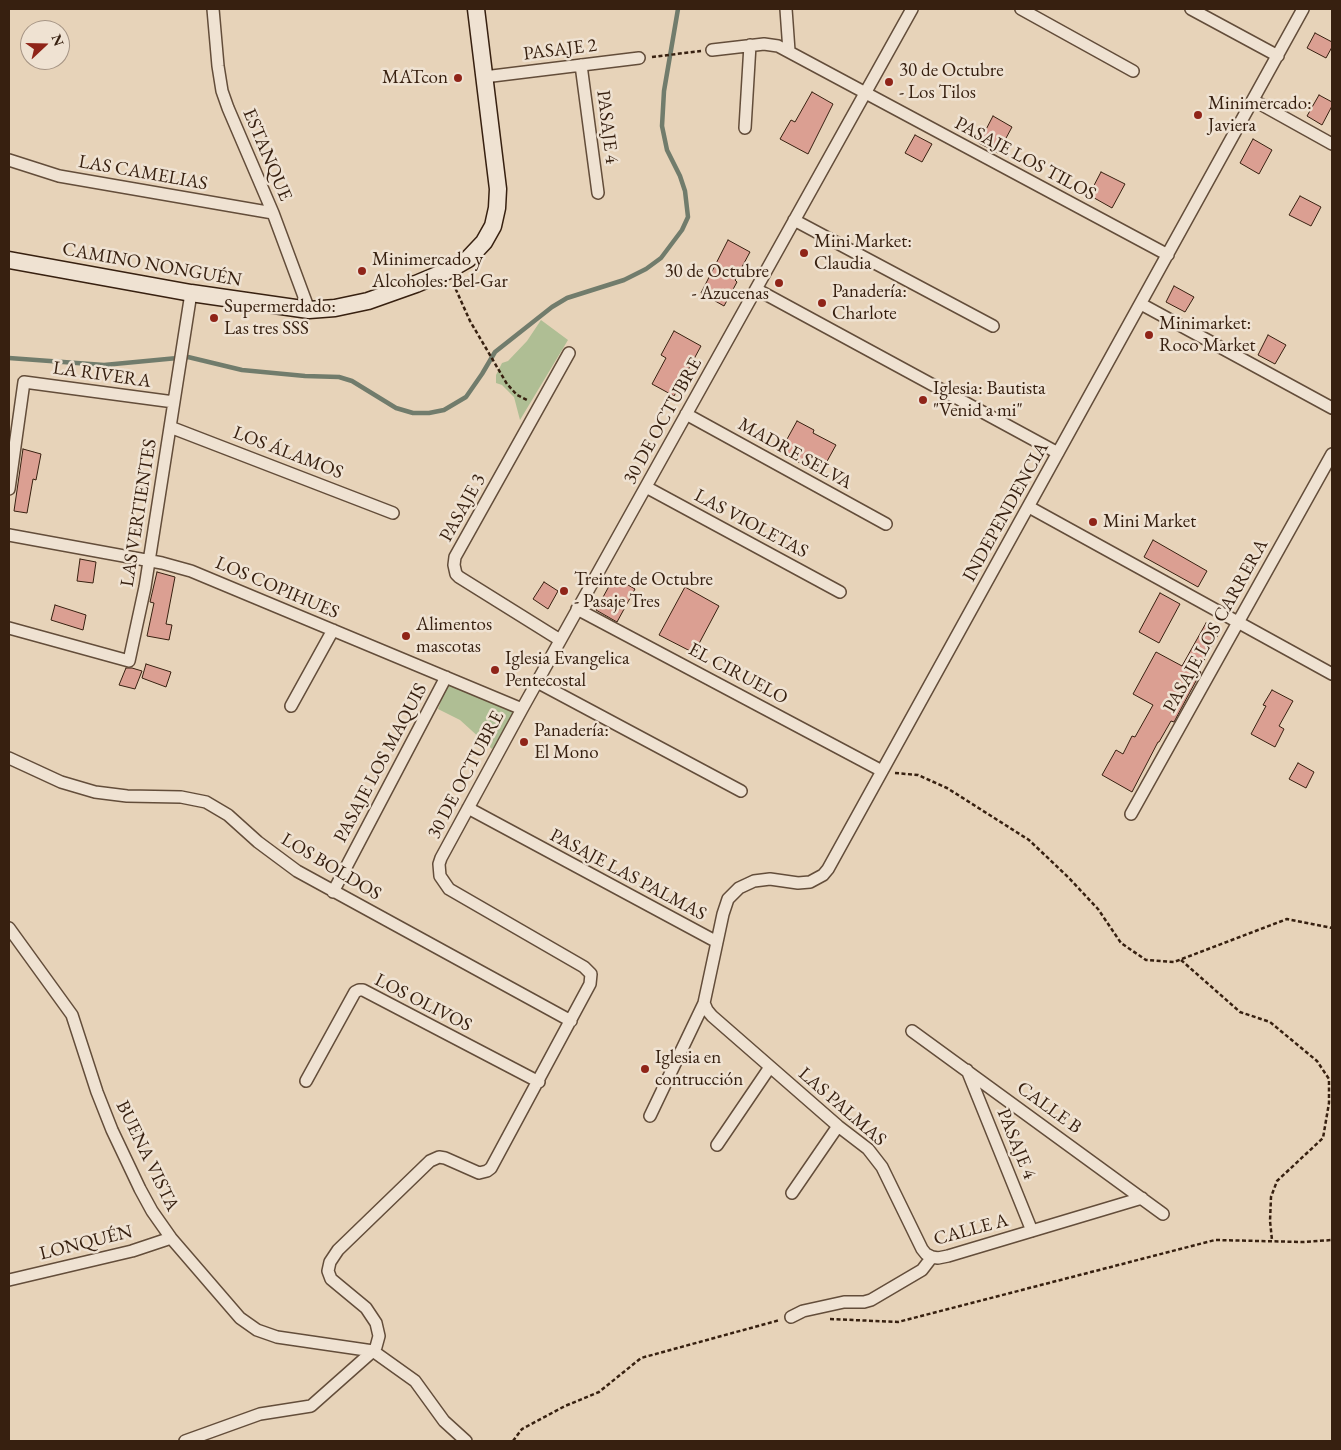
<!DOCTYPE html>
<html>
<head>
<meta charset="utf-8">
<style>
	body { margin:0 }
	#map { position:relative; width:1341px; height:1450px; overflow:hidden; background:#e7d3b9; font-family:"EB Garamond",serif }
	canvas { display:block }
	.frame { position:absolute; inset:0; border:10px solid #372010; pointer-events:none }
	.north { position:absolute; left:20px; top:20px; width:50px; height:50px; box-sizing:border-box; background:#efe2d2; border:1px solid #a59484; border-radius:50%; rotate:69deg; font-size:14px; font-weight:700; line-height:20px; text-align:center; color:#372010 }
	.north::after { content:''; display:block; margin:auto; width:18px; height:22px; background:#8f2418; clip-path:polygon(50% 0,100% 100%,50% 72%,0 100%) }
</style>
</head>
<body>
<div id="map">
<canvas width="1341" height="1450"></canvas>
<div class="frame"></div>
<div class="north">N</div>
</div>
<script>
const g = document.querySelector('canvas').getContext('2d');
g.lineJoin = 'round';
function fill(path, color) { g.fillStyle = color; g.fill(path, 'evenodd'); }
const shape = rows => new Path2D(rows.map(r => 'M' + r).join(''));
function stroke(path, color, width, dash) { g.strokeStyle = color; g.lineWidth = width; g.lineCap = dash ? 'butt' : 'round'; g.setLineDash(dash || []); g.stroke(path); }
function label(font, color, halo, rows, align = 'center') {
  g.font = font + ' "EB Garamond",serif'; g.lineWidth = 5; g.setLineDash([]); g.textBaseline = 'middle'; g.strokeStyle = halo; g.fillStyle = color; for (const [text, x, y, turn = 0] of rows) {
    g.save(); g.translate(x, y); g.rotate((+turn || 0) * Math.PI / 180); g.textAlign = isNaN(turn) ? turn : align; if (halo) g.strokeText(text, 0, 0); g.fillText(text, 0, 0); g.restore();
  }
}
const green = shape([
	[541,320,568,340,520,420,514,397,502,385,496,383,496,375,502,363,508,361,527,341],
	[448,681,519,709,492,749,460,720,438,709]
]);
const stream = shape([
	[9,358,104,365,188,357,242,370,305,376,339,377,352,381,396,408,413,413,429,413,444,410,466,397,482,374,495,352,552,307,567,298,624,280,646,269,661,258,682,230,688,217,685,191,680,176,667,150,662,126,664,91,678,9]
]);
const building = shape([
	[1315,33,1332,42,1332,47,1326,58,1307,48,1315,33],
	[812,92,833,104,808,154,780,139,791,120,795,122,812,92],
	[1319,95,1332,102,1332,106,1322,125,1307,116,1319,95],
	[993,116,1012,127,998,153,979,143,993,116],
	[915,135,932,144,922,162,905,153,915,135],
	[1253,139,1272,150,1259,174,1240,163,1253,139],
	[1101,172,1125,184,1112,208,1089,195,1101,172],
	[1300,196,1321,207,1311,226,1289,215,1300,196],
	[728,240,750,252,735,280,737,282,724,306,701,293,728,240],
	[1174,286,1194,297,1185,312,1166,302,1174,286],
	[674,331,701,346,674,396,652,384,666,358,661,355,674,331],
	[1268,335,1286,345,1275,364,1258,355,1268,335],
	[797,421,814,430,813,433,836,445,820,474,780,452,797,421],
	[23,449,41,454,36,480,33,479,27,513,14,511,23,449],
	[1153,540,1207,571,1198,587,1144,557,1153,540],
	[80,559,96,562,93,583,77,581,80,559],
	[157,572,175,577,166,624,172,625,169,640,147,636,154,603,150,602,157,572],
	[614,577,635,589,617,622,596,610,614,577],
	[544,582,558,591,548,609,533,599,544,582],
	[685,587,719,606,694,653,659,635,685,587],
	[1160,593,1180,604,1159,643,1139,632,1160,593],
	[55,605,86,615,83,630,51,620,55,605],
	[1206,623,1220,631,1198,671,1201,672,1190,692,1174,722,1171,721,1159,742,1158,742,1132,792,1102,775,1116,750,1123,754,1132,736,1135,737,1153,705,1133,694,1156,652,1182,666,1206,623],
	[146,664,171,672,166,687,142,678,146,664],
	[126,668,132,668,142,671,135,689,119,685,126,668],
	[1272,690,1293,701,1279,726,1284,729,1275,747,1251,734,1266,706,1263,705,1272,690],
	[1298,763,1314,772,1306,788,1289,779,1298,763]
]);
const path = shape([
	[652,57,701,51],
	[453,283,470,321,507,384,517,395,529,401],
	[895,773,918,775,947,788,1029,840,1069,878,1098,909,1121,943,1146,960,1174,962,1287,919,1332,928],
	[1181,960,1240,1012,1270,1022,1317,1061,1329,1079,1329,1103,1323,1138,1277,1181,1271,1197,1270,1221,1272,1240],
	[830,1319,898,1322,1215,1240,1303,1242,1332,1240],
	[513,1441,522,1429,565,1406,599,1392,641,1358,780,1320]
]);
const minor = shape([
	[213,9,218,66,222,91,228,108,273,213,309,310],
	[786,9,789,51],
	[1021,9,1133,71],
	[1191,9,1278,56],
	[712,50,764,44,778,46,1168,255],
	[581,65,598,193],
	[484,77,639,58],
	[1253,100,1332,144],
	[745,128,750,45],
	[9,160,59,176,273,213],
	[794,220,993,326],
	[756,289,1058,453],
	[1141,304,1332,408],
	[686,414,886,524],
	[170,427,393,513],
	[646,487,840,592],
	[9,489,24,382,174,402],
	[1029,507,1332,674],
	[9,535,162,563,191,571,522,709],
	[577,609,882,771],
	[9,628,129,661,145,587,191,293],
	[560,640,459,577,456,574,454,565,455,557,569,353],
	[537,682,741,791],
	[291,706,333,630],
	[9,758,61,782,95,792,127,796,181,797,206,802,228,815,258,842,297,871,571,1021],
	[468,808,717,942],
	[1131,814,1332,454],
	[333,892,446,677],
	[9,928,72,1015,97,1092,112,1130,140,1189,152,1211,171,1238,240,1318,257,1330,277,1337,373,1351,415,1381,444,1421,466,1441],
	[704,1003,707,1010,712,1016,838,1126,868,1149,882,1167,922,1249,926,1254,932,1257,938,1258,948,1256,1142,1198],
	[912,1031,1163,1214],
	[967,1070,1032,1231],
	[306,1081,355,992,359,990,363,990,539,1082],
	[650,1116,704,1003,723,914,728,899,739,888,754,881,770,879,798,883,810,882,823,875,828,869,1303,9],
	[717,1145,770,1067],
	[792,1193,838,1126],
	[9,1280,132,1251,171,1238],
	[791,1317,803,1311,844,1302,864,1302,871,1300,922,1270,932,1257],
	[185,1441,260,1414,311,1406,373,1351,376,1347,379,1336,376,1323,366,1308,331,1279,328,1271,330,1262,338,1250,430,1161,439,1157,445,1158,479,1173,487,1171,491,1168,590,984,591,974,584,967,449,889,440,876,439,864,441,858,522,709,912,9]
]);
const secondary = shape([
	[9,260,191,293,309,310,335,308,368,301,416,284,447,271,468,259,484,242,493,226,497,208,498,189,476,9]
]);
const markers = [
	[458,78,5,"#8f2418"],
	[889,82,5,"#8f2418"],
	[1198,115,5,"#8f2418"],
	[804,253,5,"#8f2418"],
	[362,271,5,"#8f2418"],
	[779,283,5,"#8f2418"],
	[822,303,5,"#8f2418"],
	[214,318,5,"#8f2418"],
	[1149,335,5,"#8f2418"],
	[923,400,5,"#8f2418"],
	[1093,522,5,"#8f2418"],
	[564,591,5,"#8f2418"],
	[406,636,5,"#8f2418"],
	[495,670,5,"#8f2418"],
	[524,742,5,"#8f2418"],
	[645,1069,5,"#8f2418"]
];
const streetNames = [
	["PASAJE 2",560,50,-7],
	["PASAJE 4",607,127,83],
	["ESTANQUE",267,155,67],
	["PASAJE LOS TILOS",1025,159,28],
	["LAS CAMELIAS",143,173,10],
	["CAMINO NONGUÉN",152,265,10],
	["LA RIVERA",102,375,8],
	["30 DE OCTUBRE",663,421,-61],
	["LOS ÁLAMOS",288,453,21],
	["MADRE SELVA",795,454,29],
	["PASAJE 3",463,508,-61],
	["INDEPENDENCIA",1006,512,-61],
	["LAS VERTIENTES",139,513,-81],
	["LAS VIOLETAS",751,524,28],
	["LOS COPIHUES",277,588,23],
	["PASAJE LOS CARRERA",1216,626,-61],
	["EL CIRUELO",738,674,28],
	["PASAJE LOS MAQUIS",381,763,-62],
	["30 DE OCTUBRE",466,775,-62],
	["LOS BOLDOS",331,867,31],
	["PASAJE LAS PALMAS",628,875,28],
	["LOS OLIVOS",423,1003,27],
	["LAS PALMAS",842,1107,41],
	["CALLE B",1049,1108,36],
	["PASAJE 4",1016,1144,68],
	["BUENA VISTA",147,1156,64],
	["CALLE A",971,1230,-15],
	["LONQUÉN",86,1243,-14]
];
const poiNames = [
	["30 de Octubre",899,71],
	["- Los Tilos",899,93],
	["MATcon",448,78,"right"],
	["Minimercado:",1208,104],
	["Javiera",1208,126],
	["Mini Market:",814,242],
	["Claudia",814,264],
	["Minimercado y",372,260],
	["Alcoholes: Bel-Gar",372,282],
	["30 de Octubre",769,272,"right"],
	["- Azucenas",769,294,"right"],
	["Panadería:",832,292],
	["Charlote",832,314],
	["Supermerdado:",224,307],
	["Las tres SSS",224,329],
	["Minimarket:",1159,324],
	["Roco Market",1159,346],
	["Iglesia: Bautista",933,389],
	["\"Venid a mi\"",933,411],
	["Mini Market",1103,522],
	["Treinte de Octubre",574,580],
	["- Pasaje Tres",574,602],
	["Alimentos",416,625],
	["mascotas",416,647],
	["Iglesia Evangelica",505,659],
	["Pentecostal",505,681],
	["Panadería:",534,731],
	["El Mono",534,753],
	["Iglesia en",655,1058],
	["contrucción",655,1080]
];
fill(green, '#afbe94');
stroke(stream, '#717c6c', 4.5);
fill(building, '#db9f92');
stroke(building, '#372010', 1);
stroke(minor, '#634d3a', 14);
stroke(secondary, '#372010', 19);
stroke(path, '#372010', 2.5, [4, 2.5]);
stroke(minor, '#efe2d2', 11);
stroke(secondary, '#efe2d2', 16);
for (const [x, y, r, color] of markers) { const dot = new Path2D(); dot.arc(x, y, r, 0, 2 * Math.PI); g.fillStyle = color; g.fill(dot); stroke(dot, '#efe2d2', 2); }
label('19px', '#372010', '#efe2d2', streetNames);
label('19px', '#372010', '#efe2d2', poiNames, 'left');
</script>
</body>
</html>
